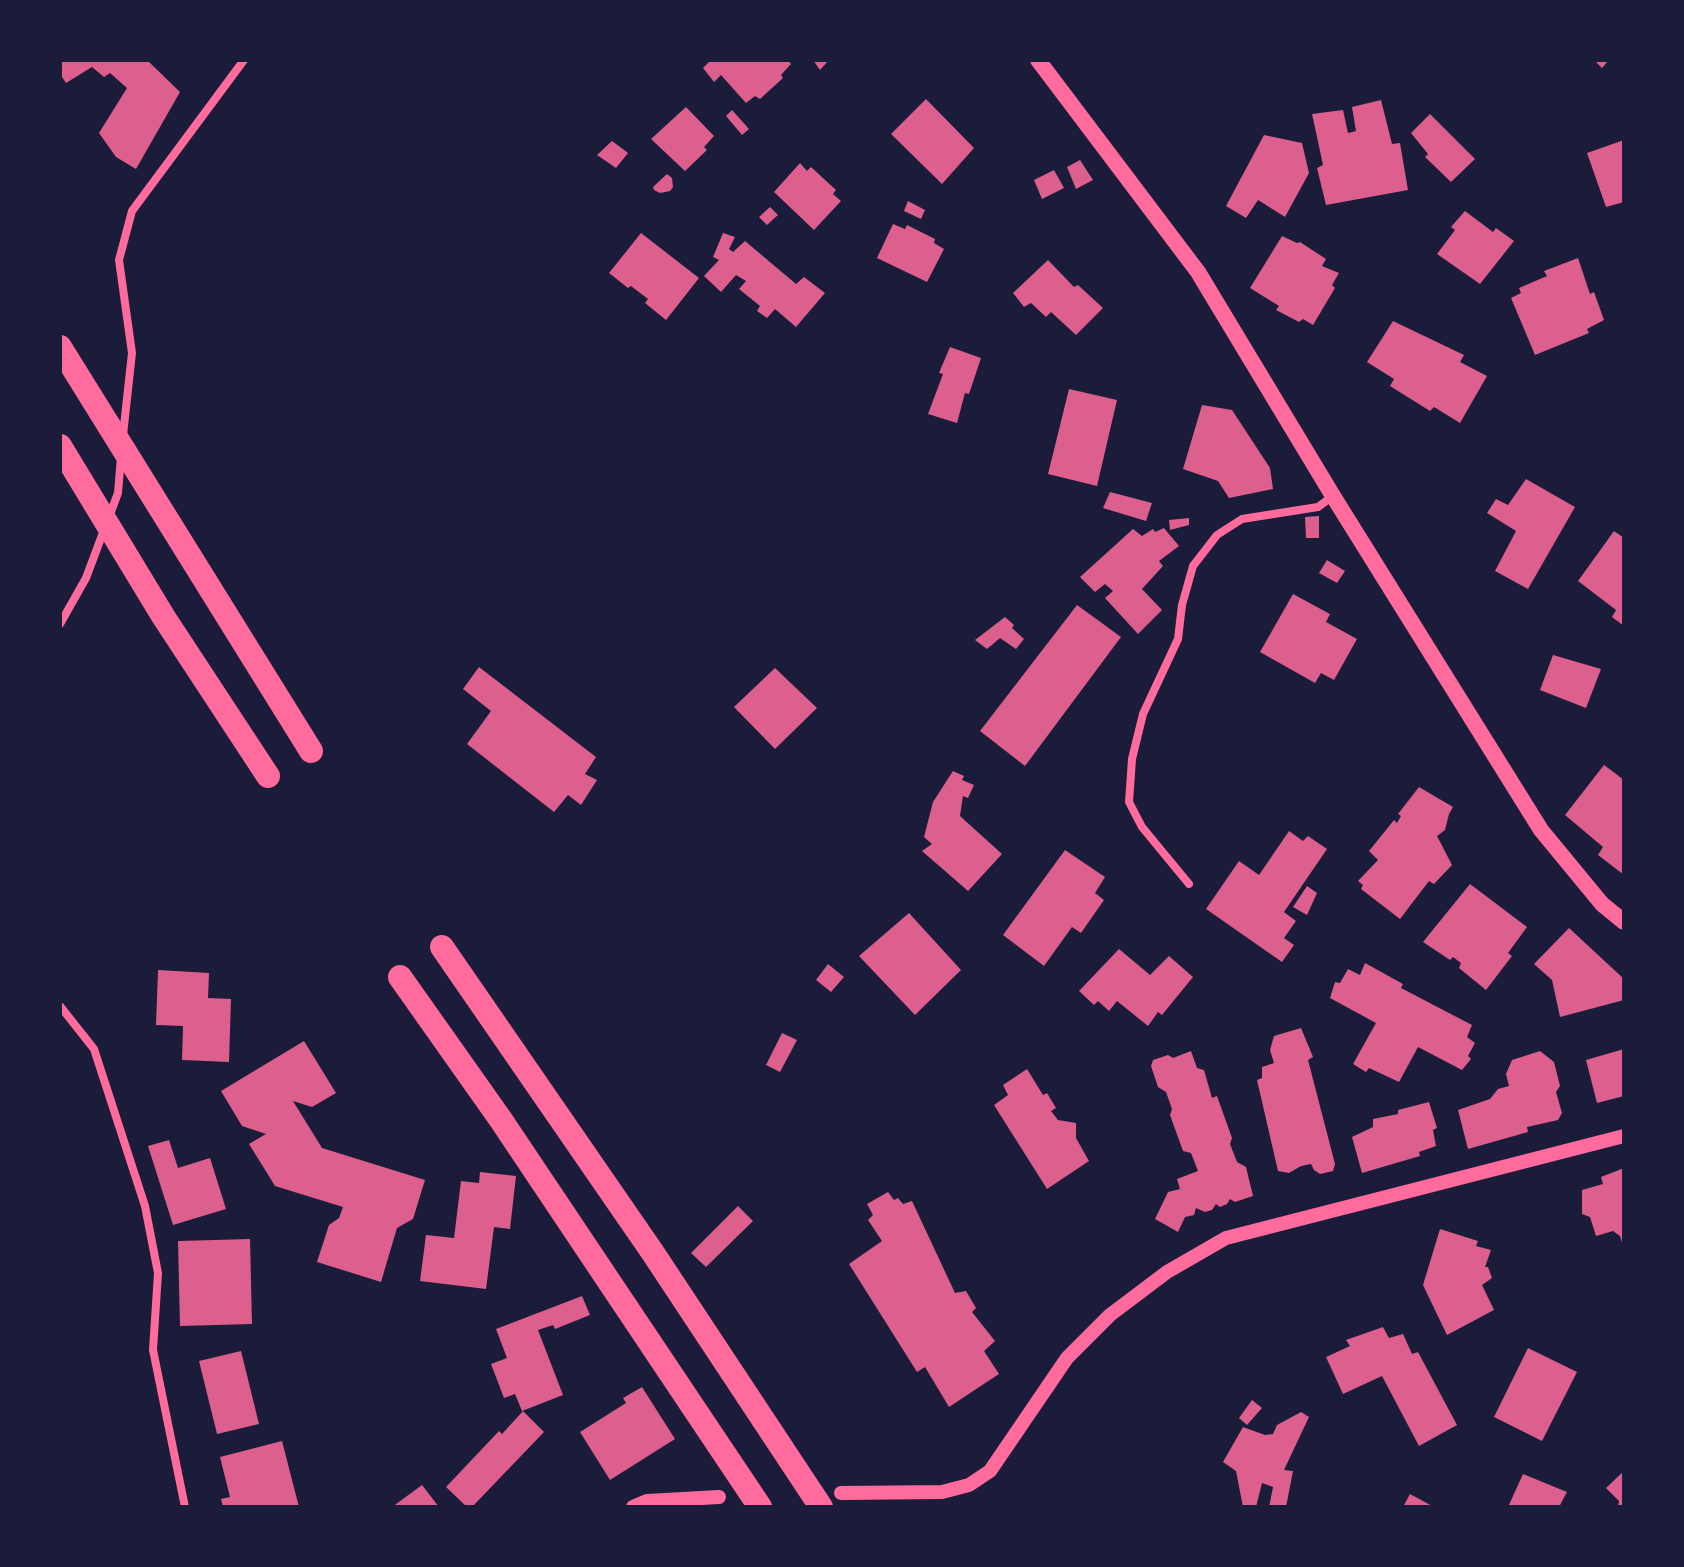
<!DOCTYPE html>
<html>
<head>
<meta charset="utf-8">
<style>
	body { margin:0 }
	#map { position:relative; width:1684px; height:1567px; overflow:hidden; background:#1b1b3a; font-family:"Fira Sans",sans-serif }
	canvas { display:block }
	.frame { position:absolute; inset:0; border:62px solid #1b1b3a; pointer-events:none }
</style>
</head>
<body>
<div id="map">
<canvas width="1684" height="1567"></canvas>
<div class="frame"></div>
</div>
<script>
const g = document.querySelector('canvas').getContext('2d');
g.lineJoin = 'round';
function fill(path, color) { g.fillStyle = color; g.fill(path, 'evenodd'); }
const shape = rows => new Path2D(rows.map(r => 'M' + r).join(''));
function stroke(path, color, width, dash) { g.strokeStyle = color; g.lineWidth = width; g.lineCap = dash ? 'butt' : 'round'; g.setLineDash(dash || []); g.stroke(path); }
const building = shape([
	[60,60,147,60,180,92,136,169,116,157,99,133,127,88,110,73,104,77,92,67,66,83,60,74],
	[711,60,788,60,791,64,781,75,783,78,760,99,755,96,746,103,721,75,714,82,703,68],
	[813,60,829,60,820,70],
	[1594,60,1609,60,1602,68],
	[926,99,974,148,942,184,891,134],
	[1381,100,1392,144,1400,143,1408,190,1326,205,1317,168,1323,165,1312,114,1343,110,1348,133,1356,131,1352,107],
	[686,107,714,136,704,147,707,150,685,171,651,139],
	[732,110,749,129,742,135,726,116],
	[1430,114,1475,159,1451,182,1425,157,1428,154,1411,133],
	[1264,135,1302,143,1309,173,1285,217,1258,200,1246,218,1226,206],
	[1624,140,1624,202,1606,207,1587,153],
	[612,141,628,153,616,168,597,155],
	[1080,160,1093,180,1076,189,1067,167],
	[800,163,807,171,811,167,836,190,833,194,841,201,814,230,774,192],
	[1054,170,1064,188,1042,199,1034,180],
	[667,174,672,178,673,187,670,191,660,193,654,190,653,187],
	[908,201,925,210,921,219,904,211],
	[770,207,778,215,767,225,759,217],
	[1465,211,1493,232,1496,228,1514,241,1480,284,1437,254,1455,230,1451,227],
	[893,224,905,229,907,225,935,239,934,243,944,249,927,282,877,258],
	[641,233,699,278,666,320,645,303,648,299,631,286,628,288,609,273],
	[723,233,735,237,729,249,733,252,745,241,796,284,804,277,825,293,796,327,775,309,767,318,757,311,760,306,739,289,746,281,736,275,721,292,704,276,719,260,713,257],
	[1282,236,1297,243,1300,242,1326,259,1322,266,1339,273,1332,285,1335,288,1313,325,1303,319,1299,322,1276,310,1279,306,1250,288],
	[1578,258,1590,294,1594,292,1604,320,1587,329,1589,333,1535,355,1511,298,1521,293,1519,288,1547,276,1544,271],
	[1048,260,1074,287,1078,285,1103,308,1076,335,1051,312,1046,317,1031,303,1024,307,1013,293],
	[1393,321,1464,355,1460,362,1487,376,1460,423,1434,407,1430,411,1390,386,1394,379,1367,362],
	[950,347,981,358,969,394,965,393,957,423,928,414,943,374,939,373],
	[1069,389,1117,400,1097,486,1048,474],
	[1202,405,1232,410,1270,468,1273,489,1229,498,1218,481,1183,469],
	[1526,479,1575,507,1528,589,1495,571,1516,531,1487,513,1496,499,1508,505],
	[1110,492,1152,503,1146,521,1103,508],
	[1319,516,1319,538,1306,538,1305,517],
	[1189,518,1189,525,1170,530,1169,520],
	[1164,528,1179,546,1159,561,1163,566,1142,589,1162,610,1138,634,1105,598,1113,591,1105,584,1095,592,1080,577,1133,529,1142,536,1153,529,1155,532],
	[1614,531,1624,538,1624,626,1612,617,1616,610,1578,581],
	[1327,560,1345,571,1337,583,1319,573],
	[1293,594,1330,614,1326,622,1357,639,1334,680,1321,673,1315,683,1260,652],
	[1077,605,1121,637,1025,766,980,731],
	[1005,617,1014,625,1012,628,1024,639,1016,649,1000,638,987,649,975,640],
	[1553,655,1601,669,1586,708,1540,690],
	[479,667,596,757,585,774,597,780,581,805,568,795,554,812,467,744,491,711,463,689],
	[775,668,817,708,775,749,734,707],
	[1604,765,1624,780,1624,875,1598,855,1603,847,1565,815],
	[953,771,964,776,962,780,974,785,968,798,963,796,960,816,1002,854,968,891,922,851,932,844,924,837,933,802],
	[1419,787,1453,807,1449,814,1445,830,1437,836,1452,865,1434,884,1429,881,1400,919,1361,889,1363,885,1358,881,1378,860,1369,851,1394,820,1397,823,1401,816,1398,814],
	[1289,831,1303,841,1308,836,1327,849,1284,912,1296,921,1284,938,1294,945,1282,962,1206,909,1239,861,1259,875],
	[1065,850,1105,877,1095,893,1104,900,1081,933,1072,927,1044,966,1003,935],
	[1470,884,1527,927,1508,953,1512,956,1486,990,1459,968,1461,963,1453,957,1450,960,1423,942],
	[1307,886,1317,893,1307,915,1293,907],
	[909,913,961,970,915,1015,859,956],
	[1569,928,1624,979,1624,1000,1560,1017,1552,980,1534,964],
	[1119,949,1150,975,1169,956,1193,977,1162,1015,1158,1012,1148,1026,1117,1001,1109,1011,1098,1001,1094,1005,1079,991],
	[1365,963,1403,984,1401,988,1472,1025,1467,1037,1475,1043,1468,1056,1471,1059,1462,1070,1418,1047,1399,1082,1369,1068,1366,1072,1353,1064,1376,1023,1330,998,1335,982,1340,983,1348,969,1360,975],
	[828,964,844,977,831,992,816,980],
	[158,970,209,973,208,998,231,999,229,1062,182,1060,183,1026,156,1025],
	[1301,1028,1313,1057,1308,1060,1335,1164,1333,1171,1320,1174,1314,1170,1311,1164,1301,1166,1289,1173,1278,1171,1257,1080,1262,1078,1262,1067,1274,1063,1270,1050,1274,1036],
	[782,1033,797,1040,780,1072,766,1065],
	[304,1041,336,1093,312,1107,293,1101,322,1148,425,1180,413,1219,397,1228,381,1282,317,1262,329,1225,339,1218,343,1207,275,1186,249,1144,266,1134,242,1126,221,1091],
	[1624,1049,1624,1096,1597,1103,1586,1060],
	[1191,1051,1197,1068,1204,1070,1212,1098,1217,1096,1232,1138,1230,1144,1237,1162,1246,1167,1253,1196,1235,1202,1230,1199,1227,1204,1220,1207,1216,1204,1212,1210,1205,1212,1196,1208,1194,1215,1185,1217,1178,1232,1155,1219,1168,1192,1180,1189,1177,1179,1198,1171,1191,1153,1183,1151,1170,1115,1172,1109,1166,1092,1158,1087,1151,1066,1153,1060,1168,1055,1173,1058],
	[1540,1051,1554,1062,1560,1086,1556,1092,1562,1113,1558,1120,1527,1127,1528,1132,1468,1149,1458,1110,1490,1099,1498,1089,1509,1086,1506,1074,1512,1060],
	[1027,1069,1043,1095,1047,1093,1056,1108,1051,1111,1058,1120,1076,1123,1076,1138,1089,1161,1047,1189,994,1105,1008,1095,1003,1085],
	[1429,1102,1437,1128,1433,1130,1436,1146,1419,1152,1420,1156,1362,1173,1352,1137,1373,1127,1373,1119,1398,1114,1398,1110],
	[169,1140,178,1168,210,1158,226,1209,173,1225,148,1146],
	[1624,1168,1624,1245,1623,1246,1620,1236,1613,1231,1596,1236,1590,1217,1582,1214,1582,1190,1603,1184,1601,1177],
	[480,1172,516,1176,510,1229,494,1227,486,1289,420,1281,426,1235,454,1238,461,1181,479,1183],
	[888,1192,894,1200,898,1198,903,1204,912,1201,955,1293,966,1291,976,1308,972,1312,995,1341,984,1351,999,1374,949,1407,925,1367,917,1372,849,1264,882,1241,868,1220,873,1215,867,1204],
	[738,1206,753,1221,706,1267,691,1253],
	[1440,1229,1478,1241,1476,1246,1491,1250,1485,1267,1488,1267,1492,1278,1482,1285,1494,1310,1447,1335,1423,1285],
	[250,1239,252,1324,180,1326,178,1241],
	[582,1296,590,1315,555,1329,553,1325,538,1330,563,1395,522,1411,515,1394,504,1398,491,1364,507,1358,496,1329],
	[1383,1327,1389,1338,1403,1334,1412,1354,1418,1352,1457,1425,1419,1446,1382,1376,1343,1394,1326,1357,1350,1346,1346,1340],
	[1528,1348,1577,1372,1542,1441,1494,1417],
	[241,1351,259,1424,217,1434,199,1361],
	[642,1387,675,1439,610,1480,580,1432,626,1403,623,1398],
	[1252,1400,1262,1408,1247,1425,1239,1418],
	[523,1411,544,1432,472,1507,467,1507,446,1487,499,1431,502,1434],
	[1301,1412,1309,1417,1284,1470,1293,1471,1286,1507,1269,1507,1273,1487,1262,1483,1256,1507,1243,1507,1236,1471,1223,1462,1243,1427,1265,1435,1273,1434,1277,1425],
	[282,1441,299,1507,223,1507,221,1499,230,1497,220,1457],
	[1624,1471,1624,1507,1618,1507,1619,1501,1606,1488],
	[1523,1474,1567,1492,1559,1507,1508,1507],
	[422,1485,439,1507,392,1507],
	[1410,1494,1434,1507,1403,1507]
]);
const minor = shape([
	[123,435,132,353,119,260,132,211,244,60],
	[109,517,118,493,121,457],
	[60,624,86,578,104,530],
	[1189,884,1142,827,1129,802,1132,759,1143,714,1178,639,1182,605,1193,566,1217,535,1242,519,1318,507,1333,496],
	[60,1006,94,1049,145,1206,158,1273,153,1350,185,1507]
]);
const tertiary = shape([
	[841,1493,942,1492,969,1485,990,1471,1067,1358,1110,1315,1167,1272,1226,1238,1624,1136],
	[633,1507,647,1501,719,1497]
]);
const secondary = shape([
	[1038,60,1198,272,1333,496,1541,830,1602,904,1624,922]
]);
const motorway = shape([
	[60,347,311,751],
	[60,446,163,616,268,776],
	[442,947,653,1253,821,1507],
	[400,977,501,1120,760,1507]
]);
fill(building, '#dd5f8e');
stroke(minor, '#ff6b9d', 8);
stroke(tertiary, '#ff6b9d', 14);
stroke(secondary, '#ff6b9d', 16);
stroke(motorway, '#ff6b9d', 24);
</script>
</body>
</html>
